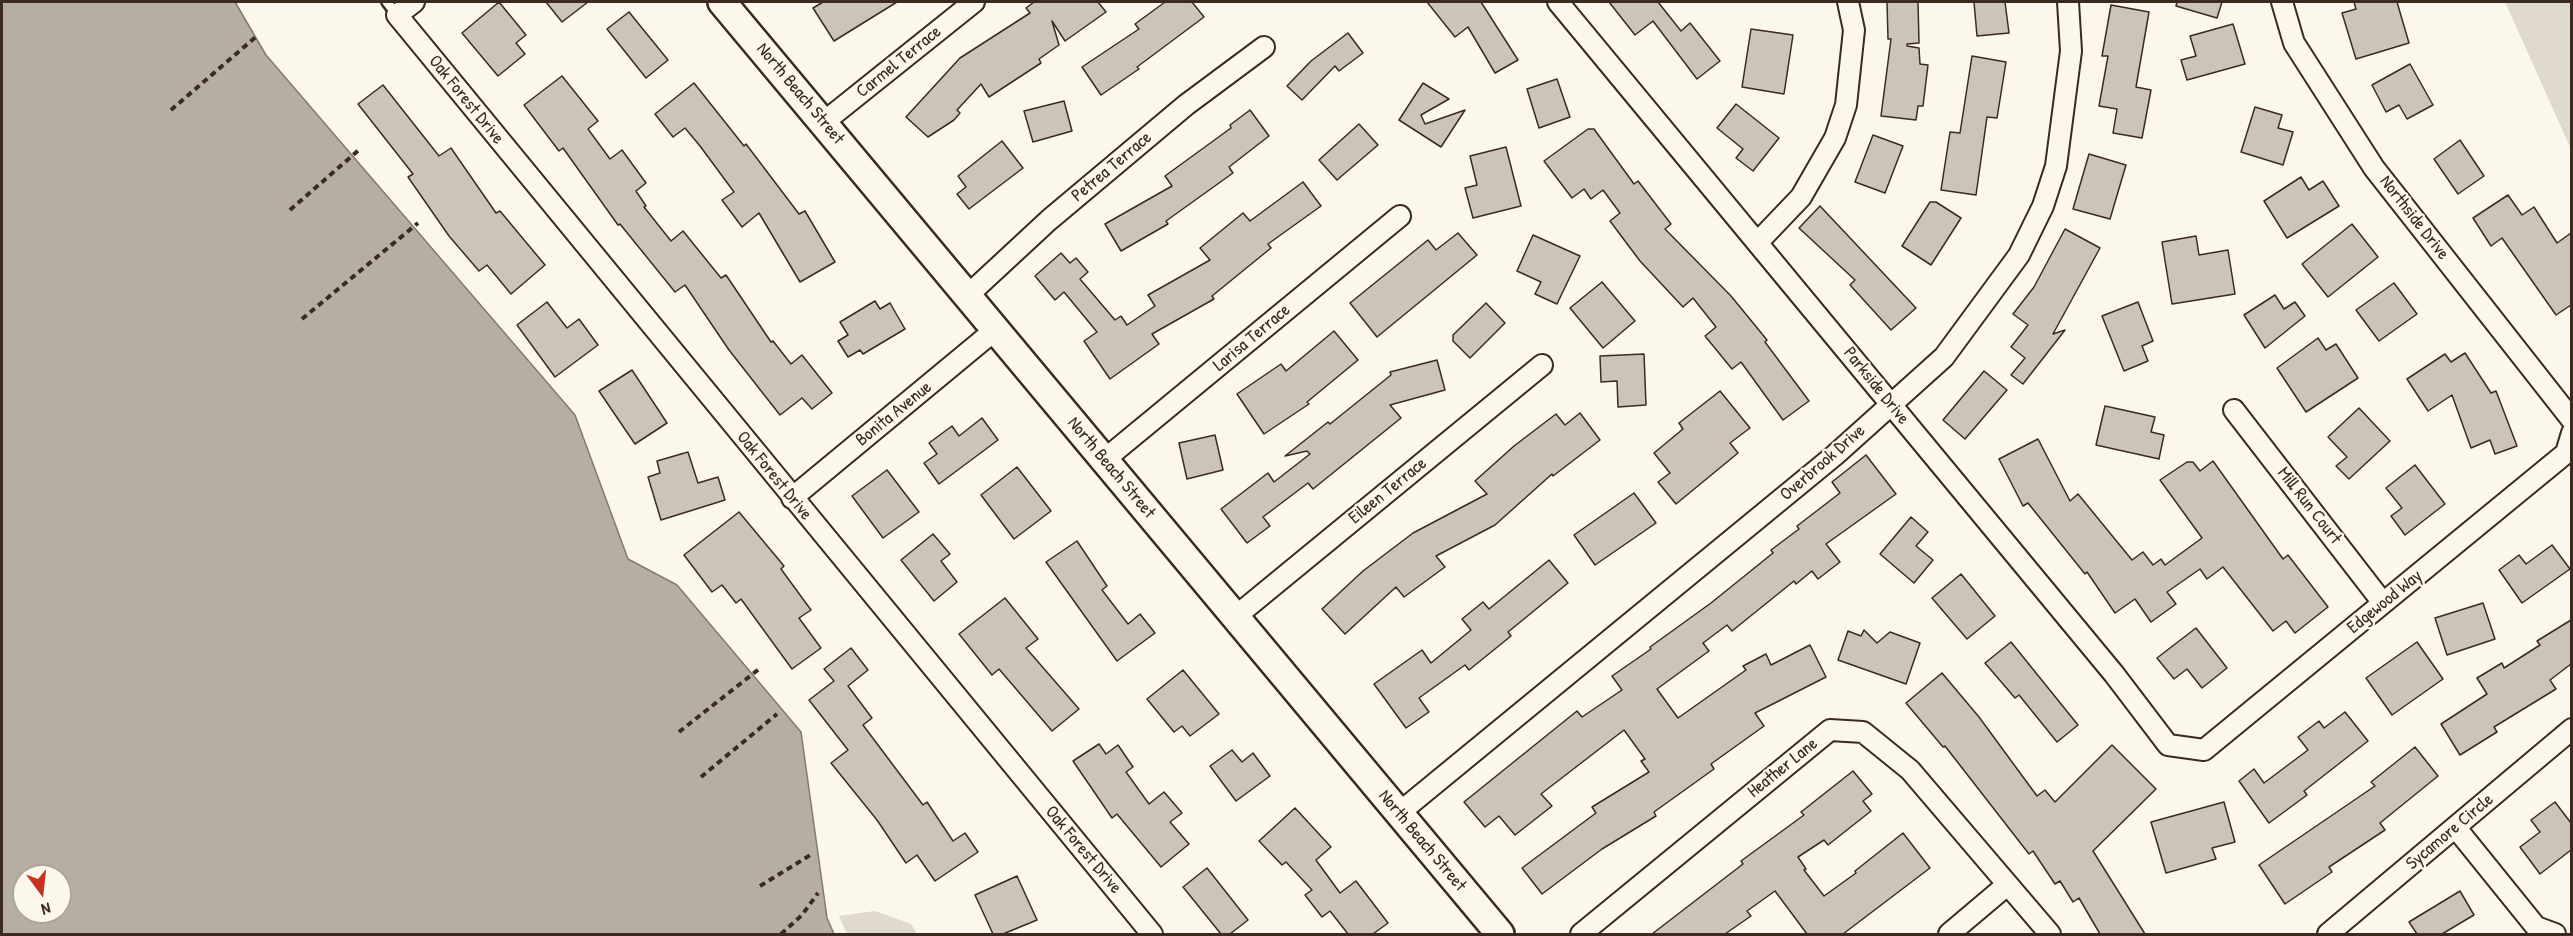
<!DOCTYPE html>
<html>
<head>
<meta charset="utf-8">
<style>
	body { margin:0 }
	#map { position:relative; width:2573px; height:936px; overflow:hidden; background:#fbf7ec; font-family:"Patrick Hand",sans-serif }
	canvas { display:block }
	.frame { position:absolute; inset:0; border:3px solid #3b2a1e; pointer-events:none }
	.north { position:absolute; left:12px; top:864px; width:60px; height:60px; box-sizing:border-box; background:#fbf7ec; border:2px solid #aea59a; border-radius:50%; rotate:165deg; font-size:16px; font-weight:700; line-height:24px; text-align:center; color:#3b2a1e }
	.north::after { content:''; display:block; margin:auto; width:21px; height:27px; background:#c8321e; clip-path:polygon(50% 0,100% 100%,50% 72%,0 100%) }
</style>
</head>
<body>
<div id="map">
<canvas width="2573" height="936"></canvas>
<div class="frame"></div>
<div class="north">N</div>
</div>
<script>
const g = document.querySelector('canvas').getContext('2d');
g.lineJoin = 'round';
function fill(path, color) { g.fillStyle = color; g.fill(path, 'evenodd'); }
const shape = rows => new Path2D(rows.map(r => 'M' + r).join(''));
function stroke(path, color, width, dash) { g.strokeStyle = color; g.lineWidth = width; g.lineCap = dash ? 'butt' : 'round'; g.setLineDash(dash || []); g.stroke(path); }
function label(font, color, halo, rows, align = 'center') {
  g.font = font + ' "Patrick Hand",sans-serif'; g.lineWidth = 4.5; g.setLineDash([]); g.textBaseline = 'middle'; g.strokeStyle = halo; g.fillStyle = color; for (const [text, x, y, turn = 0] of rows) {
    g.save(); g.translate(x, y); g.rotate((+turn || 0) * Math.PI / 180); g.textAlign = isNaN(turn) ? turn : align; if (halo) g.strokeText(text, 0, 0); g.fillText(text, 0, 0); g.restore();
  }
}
const green = shape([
	[2505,2,2571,2,2571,149],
	[875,911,911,924,917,934,847,934,839,916]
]);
const water = shape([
	[2,2,235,2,266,55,575,415,628,559,677,585,801,732,827,918,834,934,2,934,2,2],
	[24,876,60,876,60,912,24,912,24,876]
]);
const building = shape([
	[499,2,526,35,516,43,525,54,498,76,462,33,499,2],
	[546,2,588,2,562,22,546,2],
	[823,2,897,2,834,41,813,8,823,2],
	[1034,2,1098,2,1106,12,1065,41,1052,21,1059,45,1039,59,1041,63,989,97,981,84,957,110,960,113,954,120,928,137,906,117,960,58,1030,13,1026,8,1034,2],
	[1165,2,1192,2,1204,17,1137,67,1139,69,1101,95,1082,67,1139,29,1135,24,1165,2],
	[1427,2,1481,2,1518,60,1495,73,1468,27,1455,37,1427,2],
	[1609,2,1658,2,1681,31,1690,23,1720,61,1697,79,1653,21,1635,35,1609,2],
	[1887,2,1918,2,1919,43,1907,44,1907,46,1919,48,1920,64,1928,65,1923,106,1918,106,1916,120,1881,116,1891,39,1888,39,1887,2],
	[1974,2,2005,2,2009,33,1977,36,1974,2],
	[2177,2,2222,2,2217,18,2176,6,2177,2],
	[2354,2,2397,2,2409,43,2356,59,2342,13,2356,9,2354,2],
	[2111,5,2149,12,2136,87,2151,90,2142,138,2113,133,2117,109,2099,106,2108,56,2102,56,2111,5],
	[629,12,668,60,646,78,607,29,629,12],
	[2233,24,2245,64,2187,80,2181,60,2196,56,2190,36,2233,24],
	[1751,29,1793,35,1784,94,1742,87,1751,29],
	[1348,33,1363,53,1339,71,1335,66,1302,100,1287,86,1311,61,1348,33],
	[1972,56,2006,62,1997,118,1987,117,1976,195,1941,190,1950,132,1960,133,1972,56],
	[2410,64,2433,105,2407,119,2399,105,2386,112,2372,85,2410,64],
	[562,76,598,121,588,129,610,159,622,150,646,183,636,191,646,206,644,207,671,241,683,231,721,278,726,275,771,342,773,341,791,364,802,355,832,393,812,409,802,398,780,415,729,350,685,285,675,292,620,224,618,225,563,148,559,151,524,105,562,76],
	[1557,79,1570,117,1539,128,1527,89,1557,79],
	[694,83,744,146,746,144,799,214,805,211,835,262,800,282,759,213,742,227,722,200,734,192,700,146,685,128,673,137,655,114,694,83],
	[1423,83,1449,99,1421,115,1425,124,1465,110,1441,147,1399,120,1423,83],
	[383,85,439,156,451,148,496,213,500,211,545,265,511,294,487,265,479,271,449,236,408,177,413,174,358,104,383,85],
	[1064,101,1072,131,1033,142,1024,111,1064,101],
	[1736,104,1779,138,1753,171,1736,158,1743,149,1717,128,1736,104],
	[2255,107,2282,115,2278,128,2293,132,2283,165,2241,152,2255,107],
	[1250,110,1269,136,1229,167,1233,173,1166,221,1168,224,1121,251,1105,224,1172,186,1165,176,1231,128,1230,125,1250,110],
	[1359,124,1378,145,1337,180,1319,160,1359,124],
	[1588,129,1594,129,1634,184,1638,181,1671,224,1665,229,1731,296,1767,340,1765,342,1809,401,1783,420,1741,362,1732,369,1705,336,1716,327,1693,298,1683,307,1640,261,1610,221,1620,213,1603,190,1591,199,1584,189,1572,198,1544,161,1588,129],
	[1873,135,1903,146,1885,193,1855,182,1873,135],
	[2460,140,2484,176,2458,194,2434,159,2460,140],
	[1002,141,1023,168,969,209,957,194,966,187,958,176,1002,141],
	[1506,147,1521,206,1473,218,1465,188,1477,185,1470,156,1506,147],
	[2089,154,2126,165,2110,219,2073,209,2089,154],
	[2301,177,2309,190,2323,181,2339,206,2287,238,2264,201,2301,177],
	[1303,182,1321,206,1268,244,1271,248,1212,296,1214,299,1152,334,1159,344,1110,379,1084,341,1097,332,1064,292,1055,300,1035,276,1061,253,1070,263,1076,258,1088,272,1080,279,1115,320,1121,316,1127,325,1155,306,1148,295,1210,260,1200,248,1243,213,1250,221,1303,182],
	[2508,195,2522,215,2534,207,2557,243,2571,233,2571,305,2556,315,2502,238,2491,246,2473,218,2508,195],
	[1930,202,1936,202,1961,218,1931,265,1902,246,1930,202],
	[1820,206,1916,308,1891,330,1850,285,1855,280,1799,228,1820,206],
	[2352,224,2378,257,2328,297,2302,264,2352,224],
	[2065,229,2100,248,2053,334,2065,330,2023,384,2011,375,2025,358,2011,347,2028,325,2013,314,2034,287,2065,229],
	[1458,233,1477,255,1377,337,1350,303,1428,240,1436,250,1458,233],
	[1533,235,1580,256,1557,304,1535,294,1541,282,1517,271,1533,235],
	[2196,236,2199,255,2228,250,2235,294,2172,304,2162,242,2196,236],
	[1602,282,1635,321,1603,348,1570,308,1602,282],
	[2394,283,2417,314,2379,341,2356,310,2394,283],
	[2275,295,2284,309,2295,302,2305,316,2265,348,2244,315,2275,295],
	[875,301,880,309,890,303,905,329,863,354,860,350,848,357,838,341,848,335,840,322,875,301],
	[547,302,567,328,579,319,598,345,555,377,517,325,547,302],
	[2138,302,2153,341,2142,346,2148,361,2124,371,2102,316,2138,302],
	[1486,303,1505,323,1470,358,1453,341,1453,335,1486,303],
	[1334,331,1358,360,1307,402,1309,404,1264,434,1237,394,1281,364,1286,371,1334,331],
	[2318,338,2326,350,2336,344,2358,378,2306,412,2277,368,2318,338],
	[2465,353,2491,393,2496,391,2517,446,2495,454,2490,440,2471,448,2452,395,2428,411,2407,379,2445,354,2451,362,2465,353],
	[1644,354,1646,405,1618,407,1617,381,1601,382,1600,356,1644,354],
	[1437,360,1445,390,1390,405,1401,418,1313,489,1308,483,1263,517,1270,526,1247,543,1221,509,1268,473,1274,482,1310,454,1307,451,1285,456,1328,422,1330,424,1391,375,1390,372,1437,360],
	[632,370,667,423,635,444,599,391,632,370],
	[1984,371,2007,390,1965,439,1943,420,1984,371],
	[1720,391,1750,428,1730,443,1738,453,1676,504,1658,482,1670,473,1654,453,1683,429,1679,423,1720,391],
	[2105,406,2155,417,2151,432,2164,435,2159,459,2096,445,2105,406],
	[2359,408,2390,441,2349,479,2336,466,2347,457,2328,437,2359,408],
	[1580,413,1600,440,1553,476,1552,474,1495,525,1436,556,1445,567,1404,597,1396,587,1345,634,1322,609,1363,571,1413,533,1487,494,1475,481,1514,446,1556,414,1565,425,1580,413],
	[982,418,998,440,939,484,924,463,937,454,929,443,952,426,959,436,982,418],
	[1215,435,1223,470,1187,479,1179,443,1215,435],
	[2038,439,2070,501,2078,494,2132,560,2143,552,2153,565,2161,559,2165,565,2202,538,2160,480,2187,462,2193,462,2200,471,2213,461,2283,559,2288,555,2328,607,2295,633,2286,621,2273,631,2223,567,2207,579,2200,569,2167,592,2176,604,2151,622,2135,599,2115,613,2087,572,2085,574,2028,503,2023,506,1999,459,2038,439],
	[688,452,698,483,718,477,725,500,661,520,648,477,660,473,657,461,688,452],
	[1866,455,1896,494,1826,544,1840,562,1818,579,1812,571,1796,584,1794,581,1732,631,1727,625,1703,643,1709,651,1657,689,1678,718,1746,670,1743,666,1766,654,1771,665,1810,645,1826,677,1755,713,1764,726,1711,764,1714,769,1654,812,1656,816,1602,849,1542,894,1522,868,1596,813,1592,807,1649,772,1641,761,1645,759,1624,730,1541,794,1552,806,1515,835,1499,816,1485,827,1464,802,1577,711,1582,717,1622,690,1612,676,1651,649,1650,647,1711,603,1773,553,1771,550,1799,529,1797,526,1840,493,1832,482,1866,455],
	[2415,465,2445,504,2405,535,2391,516,2402,508,2386,488,2415,465],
	[1017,467,1051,511,1014,539,981,495,1017,467],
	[887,470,919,512,883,538,852,496,887,470],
	[1634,493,1656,523,1595,565,1574,535,1634,493],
	[739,512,784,566,781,569,811,610,799,618,821,648,792,669,741,599,736,603,722,585,712,592,684,555,739,512],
	[1911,517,1928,532,1916,546,1933,560,1914,583,1880,554,1911,517],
	[933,534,950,554,941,561,957,582,934,601,901,560,933,534],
	[1077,541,1107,586,1102,590,1128,624,1140,614,1155,633,1117,661,1046,562,1077,541],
	[2552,545,2570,569,2522,603,2499,570,2519,555,2526,564,2552,545],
	[1549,560,1568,583,1508,632,1511,636,1469,670,1465,665,1419,698,1429,712,1406,728,1374,684,1422,650,1431,663,1471,630,1462,619,1483,602,1489,609,1549,560],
	[1961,574,1995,616,1967,639,1932,598,1961,574],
	[1005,598,1038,639,1026,648,1079,709,1052,731,999,669,992,675,959,634,1005,598],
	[2483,603,2495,639,2447,655,2435,618,2483,603],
	[2571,620,2571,664,2550,680,2556,689,2494,727,2497,732,2460,755,2441,724,2487,694,2477,678,2502,663,2504,668,2540,645,2537,641,2571,620],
	[2196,628,2227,668,2202,688,2187,669,2174,679,2157,658,2196,628],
	[1864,630,1877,643,1890,632,1920,643,1906,684,1838,660,1848,631,1861,636,1864,630],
	[2011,642,2078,725,2057,742,2019,695,2015,698,1985,663,2011,642],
	[2417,642,2443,679,2392,715,2366,678,2417,642],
	[851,648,868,670,848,686,872,718,863,725,923,805,927,802,953,841,965,833,978,852,935,881,917,855,906,863,877,820,831,763,848,750,809,700,834,681,824,669,851,648],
	[1183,670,1219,714,1190,736,1182,726,1174,732,1147,699,1183,670],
	[1942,673,1979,717,2037,796,2045,790,2055,802,2112,745,2156,789,2093,851,2145,934,2100,934,2079,898,2073,902,2060,881,2055,884,2033,851,2029,854,1945,746,1943,747,1906,703,1942,673],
	[2345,712,2368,741,2304,791,2307,795,2269,823,2239,781,2254,769,2264,783,2308,750,2298,737,2319,721,2324,728,2345,712],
	[1099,744,1106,754,1118,745,1133,767,1126,772,1149,804,1164,792,1182,813,1170,822,1189,844,1161,867,1117,814,1112,818,1073,761,1099,744],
	[2415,747,2438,776,2380,823,2385,830,2329,867,2332,872,2285,904,2259,865,2375,786,2371,782,2415,747],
	[1232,750,1242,762,1253,753,1270,776,1236,801,1210,766,1232,750],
	[1853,771,1872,794,1863,801,1871,811,1828,845,1824,840,1798,857,1806,869,1804,870,1824,896,1856,873,1855,871,1903,833,1930,868,1843,934,1807,934,1775,891,1747,911,1751,916,1725,934,1652,934,1743,864,1741,861,1804,815,1801,812,1853,771],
	[2224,802,2235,842,2212,848,2216,859,2166,873,2151,822,2224,802],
	[2555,802,2571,823,2571,850,2540,874,2520,847,2540,832,2531,820,2555,802],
	[1295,808,1331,847,1316,860,1340,893,1356,881,1388,923,1373,934,1348,934,1330,911,1322,917,1305,895,1312,890,1286,862,1282,865,1259,841,1295,808],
	[1207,868,1248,920,1230,934,1221,934,1183,887,1207,868],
	[1017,876,1037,920,1003,934,993,934,975,895,1017,876],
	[2460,891,2474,915,2442,934,2417,934,2409,922,2460,891]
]);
const path = shape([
	[171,110,258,35],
	[290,210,360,149],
	[302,319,418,223],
	[679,732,759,669],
	[701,777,777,714],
	[760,886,812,854],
	[781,934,802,915,818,893]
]);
const lane = shape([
	[387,2,397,15]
]);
const street = shape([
	[414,2,397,15,1152,934],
	[1558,2,2114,674,2168,745,2204,750,2566,453,2572,433],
	[2282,2,2294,43,2374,168,2572,420],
	[824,122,974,2],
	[1758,242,1801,197,1835,138,1846,105,1854,30,1848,2],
	[967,296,1049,220,1186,105,1264,47],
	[2234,410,2383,603],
	[1104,460,1400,216],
	[792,498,995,330],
	[1235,617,1542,365],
	[1399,813,1835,455,1944,357,2019,255,2043,206,2056,166,2071,51,2068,2],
	[2456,828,2536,927,2555,934],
	[1581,934,1830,730,1863,732,1910,770,2050,934],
	[1949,934,2007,885],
	[2328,934,2572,729]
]);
const secondary = shape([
	[722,2,1500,934]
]);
const streetNames = [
	["Carmel Terrace",899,62,-39],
	["North Beach Street",800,94,50],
	["Oak Forest Drive",466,100,51],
	["Petrea Terrace",1112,167,-40],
	["Northside Drive",2414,218,52],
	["Larisa Terrace",1252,338,-40],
	["Parkside Drive",1876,386,51],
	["Bonita Avenue",894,414,-39],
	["Overbrook Drive",1823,463,-41],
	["North Beach Street",1111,468,50],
	["Oak Forest Drive",774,476,51],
	["Eileen Terrace",1388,491,-39],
	["Mill Run Court",2309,506,52],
	["Edgewood Way",2385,602,-39],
	["Heather Lane",1783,768,-39],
	["Sycamore Circle",2450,832,-40],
	["North Beach Street",1422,841,50],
	["Oak Forest Drive",1083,850,50]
];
fill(green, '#dfd9ce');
fill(water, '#b6aea2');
stroke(water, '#85796d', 1.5);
fill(building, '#ccc4b9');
stroke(building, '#3b2a1e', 1.5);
stroke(lane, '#3b2a1e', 14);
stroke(street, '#3b2a1e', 24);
stroke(secondary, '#3b2a1e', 32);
stroke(path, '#3b2a1e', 4, [6, 4.5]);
stroke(lane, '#fbf7ec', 9);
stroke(street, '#fbf7ec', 20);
stroke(secondary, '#fbf7ec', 27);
label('18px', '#3b2a1e', '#fbf7ec', streetNames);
</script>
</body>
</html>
